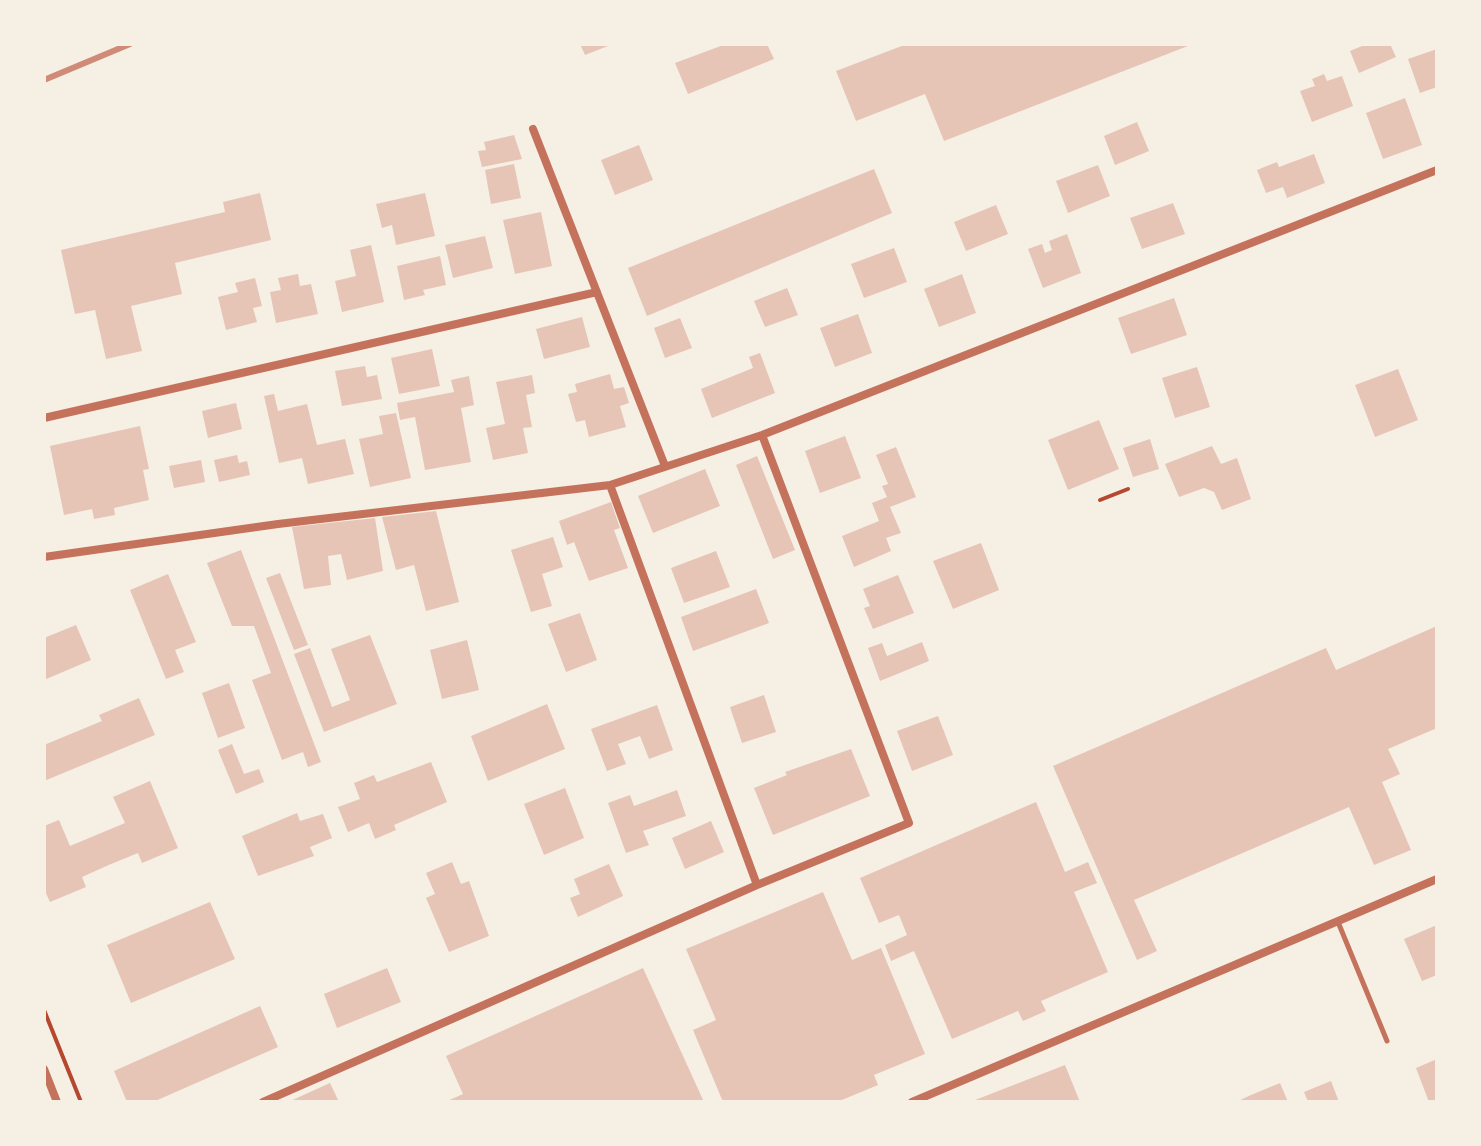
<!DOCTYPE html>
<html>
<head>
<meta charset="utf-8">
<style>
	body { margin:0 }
	#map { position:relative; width:1481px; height:1146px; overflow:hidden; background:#f6efe4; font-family:Overpass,sans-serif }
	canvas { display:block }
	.frame { position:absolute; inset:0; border:46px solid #f6efe4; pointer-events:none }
</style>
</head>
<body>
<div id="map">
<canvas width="1481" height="1146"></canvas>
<div class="frame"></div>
</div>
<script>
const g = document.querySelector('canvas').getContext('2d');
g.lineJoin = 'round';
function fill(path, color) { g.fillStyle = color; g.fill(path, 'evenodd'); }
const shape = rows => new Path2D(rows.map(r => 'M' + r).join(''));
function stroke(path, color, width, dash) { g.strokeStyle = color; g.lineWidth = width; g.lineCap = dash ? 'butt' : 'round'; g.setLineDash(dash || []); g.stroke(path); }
const building = shape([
	[580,44,613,44,585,55],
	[726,44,767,44,774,59,688,94,675,63],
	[907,44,1193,44,944,141,925,94,856,121,836,71],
	[1367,44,1390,44,1396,57,1359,73,1350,51],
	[1437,49,1437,87,1420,93,1408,59],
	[1324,74,1327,81,1342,76,1353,106,1312,122,1300,91,1315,86,1312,79],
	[1405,98,1422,145,1383,159,1366,113],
	[1137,122,1149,151,1115,165,1104,136],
	[514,135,522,159,482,167,478,151,486,150,484,142],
	[639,145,653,180,615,195,601,160],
	[1314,154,1325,183,1287,198,1283,187,1266,193,1257,170,1277,162,1279,167],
	[514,164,521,198,491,204,485,170],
	[1098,165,1110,196,1068,213,1056,181],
	[874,169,892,213,647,316,628,268],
	[260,193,271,240,175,263,182,294,131,306,142,351,106,359,95,310,75,314,61,250,225,212,223,202],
	[425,193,435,236,396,245,392,225,382,228,376,204],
	[1173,203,1185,234,1142,249,1130,218],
	[996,205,1008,234,966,251,954,222],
	[541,212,552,266,515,274,503,220],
	[1067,234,1081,273,1043,288,1028,249,1042,244,1045,253,1052,250,1049,241],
	[485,236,493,268,453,278,445,245],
	[371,245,384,302,342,312,335,281,356,276,350,250],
	[894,248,907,282,864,298,851,264],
	[440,256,446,285,423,290,425,295,404,300,397,266],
	[298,274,300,286,311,284,318,314,276,323,270,292,281,290,278,278],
	[962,274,976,313,939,327,924,289],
	[255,278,262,306,253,308,257,322,226,330,218,297,238,292,235,283],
	[787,288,798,315,765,327,754,301],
	[1174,298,1187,335,1131,354,1118,318],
	[858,314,872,353,835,367,820,328],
	[582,317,590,347,544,359,536,329],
	[680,318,692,348,665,358,654,328],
	[432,349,440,386,399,394,391,358],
	[760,353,775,393,712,418,701,389,753,368,749,357],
	[365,366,367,377,377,375,382,399,342,406,335,371],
	[1197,367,1210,407,1175,418,1162,378],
	[1398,369,1418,420,1375,437,1355,385],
	[610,374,614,389,624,387,629,403,620,406,626,427,589,437,585,420,576,422,568,394,577,392,575,384],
	[532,375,535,393,526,395,532,427,523,428,528,453,493,460,486,428,505,424,496,382],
	[469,376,474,405,461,408,471,462,425,470,415,417,400,420,397,403,454,392,451,380],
	[274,394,278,411,307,404,317,445,345,439,354,474,308,484,302,458,279,463,264,396],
	[236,403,242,429,208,438,202,411],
	[396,413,411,478,370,487,359,439,383,434,379,416],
	[1099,420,1119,469,1068,490,1048,440],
	[140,426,149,469,143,470,149,500,114,508,115,515,94,519,92,509,64,515,50,446],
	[845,436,861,478,820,493,805,451],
	[1150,439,1159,469,1133,477,1123,448],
	[1212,446,1221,464,1237,458,1251,499,1222,510,1214,492,1204,488,1179,497,1165,464],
	[896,447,916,497,890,507,901,533,886,538,891,551,854,567,842,536,879,521,872,503,887,497,882,486,888,484,876,455],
	[237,455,239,463,247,461,250,475,219,482,214,460],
	[757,456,795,550,773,559,736,465],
	[201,460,205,482,174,488,169,466],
	[705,469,720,506,653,533,638,496],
	[611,502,620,528,614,530,628,568,589,581,574,542,567,545,559,521],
	[436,511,459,602,426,611,414,565,396,570,382,517],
	[375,518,383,571,347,580,341,554,328,556,331,585,304,589,292,527],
	[553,537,563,567,542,574,552,606,531,612,511,550],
	[981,543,999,590,953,609,933,561],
	[241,550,321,762,308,767,303,752,282,760,252,680,271,673,254,626,232,626,207,563],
	[716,551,730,587,684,603,671,568],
	[280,573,308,645,294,650,266,578],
	[168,574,196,642,175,650,184,672,166,679,130,590],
	[898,575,914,613,873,629,864,608,870,606,863,589],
	[756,589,769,623,693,651,681,617],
	[580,613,597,660,566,672,548,624],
	[76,625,91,660,44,680,44,638],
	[1437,626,1437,728,1388,749,1400,774,1382,782,1411,850,1374,865,1349,807,1134,900,1157,951,1137,960,1053,766,1326,648,1336,670],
	[370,635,397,704,324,732,294,654,310,648,332,707,350,700,331,649],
	[467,640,479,690,442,699,430,650],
	[922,642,929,661,880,681,868,648,882,643,887,656],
	[229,683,245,728,218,738,202,693],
	[764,695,776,732,742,743,730,707],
	[139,698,155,735,44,781,44,745,102,721,99,715],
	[547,704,565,749,488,781,471,736],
	[657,705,673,750,649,759,640,736,618,744,626,764,607,771,591,729],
	[938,716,953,755,912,771,897,731],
	[232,744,244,774,259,769,264,782,236,794,218,750],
	[851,749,870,796,773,835,754,788,787,775,785,772],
	[431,762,447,802,394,825,396,830,375,839,369,823,348,832,338,807,360,799,354,783,374,775,377,782],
	[150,781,178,848,142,863,138,853,111,864,82,877,86,887,50,902,44,889,44,826,59,820,70,846,125,823,113,797],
	[565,788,584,838,544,855,524,804],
	[677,790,686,816,643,831,649,845,626,853,608,803,630,795,634,806],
	[1036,802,1065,872,1088,862,1097,883,1074,892,1108,972,1041,1001,1046,1011,1023,1021,1018,1011,952,1039,914,951,891,961,885,945,907,935,899,915,879,923,860,878],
	[297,813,300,821,323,814,332,838,310,847,314,856,258,876,242,836],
	[711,821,724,852,685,869,672,838],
	[452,862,461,884,469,881,489,936,449,952,426,898,435,894,426,873],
	[609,864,623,896,578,917,570,898,580,894,574,879],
	[823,892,852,960,881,948,925,1054,874,1075,878,1085,837,1102,723,1102,693,1030,716,1020,686,949],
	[210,902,235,959,131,1003,107,945],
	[1437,925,1437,975,1422,981,1404,939],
	[387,968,401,1002,337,1028,324,994],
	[643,968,704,1102,445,1102,463,1094,446,1056],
	[260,1006,278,1047,153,1102,127,1102,114,1071],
	[1437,1059,1437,1102,1429,1102,1416,1068],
	[1065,1065,1080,1102,970,1102],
	[1331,1081,1339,1102,1308,1102,1304,1092],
	[330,1083,339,1102,288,1102],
	[1280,1083,1288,1102,1236,1102,1251,1095]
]);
const path = shape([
	[1100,500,1128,489],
	[44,1010,81,1102]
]);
const service = shape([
	[1338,922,1387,1041]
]);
const minor = shape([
	[533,129,665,466],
	[44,418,597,292],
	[610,485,757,885],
	[44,557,278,524,610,485,762,435,1437,170],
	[44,1069,57,1102],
	[263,1102,757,885,909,823,762,435],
	[912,1102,1437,879]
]);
const rail = shape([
	[44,80,130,44]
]);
fill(building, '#e6c5b7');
stroke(path, '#b5482f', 4);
stroke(service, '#c5725c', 5);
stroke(minor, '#c5725c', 8);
stroke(rail, '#cf8b77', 6);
</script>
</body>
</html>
